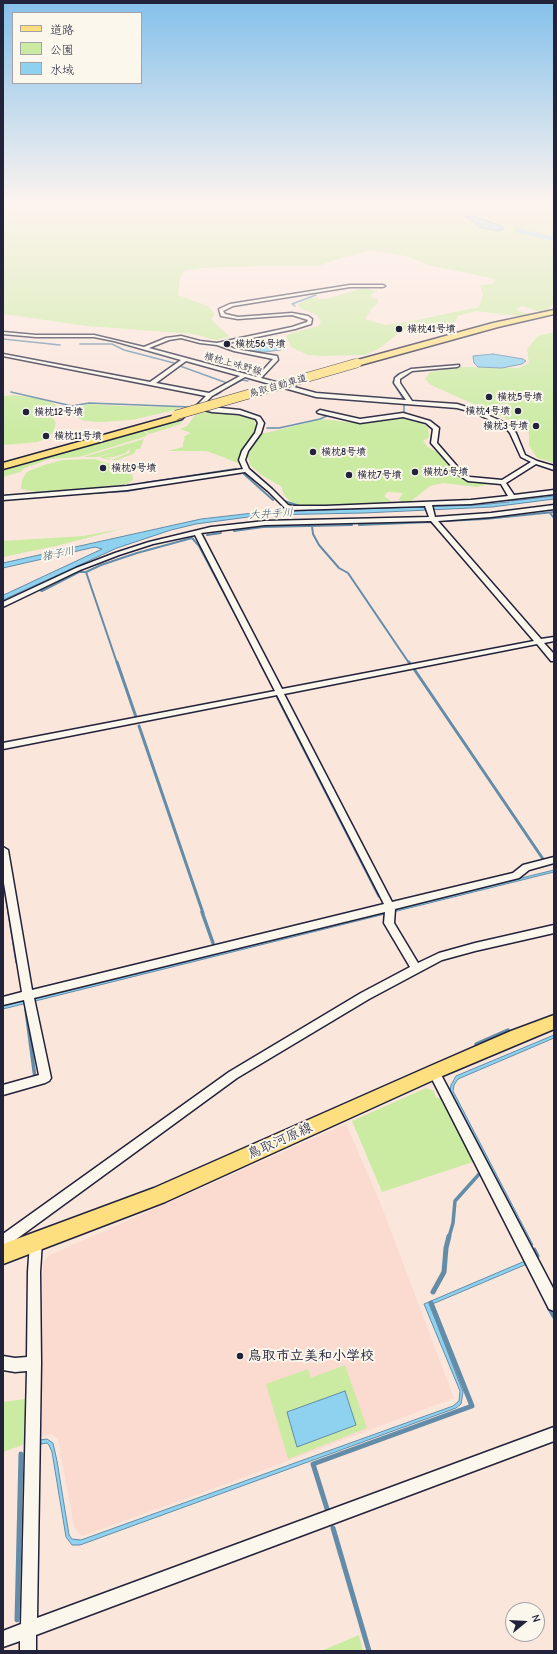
<!DOCTYPE html>
<html>
<head>
<meta charset="utf-8">
<style>
	body { margin:0 }
	#map { position:relative; width:557px; height:1654px; overflow:hidden; background:#fbe6dc; font-family:"Comic Neue","Klee One",sans-serif }
	canvas { display:block }
	.frame { position:absolute; inset:0; border:4px solid #22223b; pointer-events:none }
	.legend { position:absolute; left:12px; top:12px; width:130px; height:72px; box-sizing:border-box; background:#fbf7ec; border:1px solid #a4a2a5; margin:0; padding:5px 7px; list-style:none; font-size:12px; color:#22223b }
	.legend li { display:flex; align-items:center; gap:8px; height:20px }
	.legend b { width:20px; border:1px solid #a4a2a5 }
	.north { position:absolute; left:505px; top:1602px; width:40px; height:40px; box-sizing:border-box; background:#fbf7ec; border:1px solid #a4a2a5; border-radius:50%; rotate:72deg; font-size:11px; font-weight:700; line-height:16px; text-align:center; color:#22223b }
	.north::after { content:''; display:block; margin:auto; width:14px; height:18px; background:#22223b; clip-path:polygon(50% 0,100% 100%,50% 72%,0 100%) }
</style>
</head>
<body>
<div id="map">
<canvas width="557" height="1654"></canvas>
<div class="frame"></div>
<ul class="legend">
<li><b style="height:5px;background:#fedf80"></b>道路</li>
<li><b style="height:11px;background:#cbeba3"></b>公園</li>
<li><b style="height:11px;background:#8ed2f0"></b>水域</li>
</ul>
<div class="north">N</div>
</div>
<script>
const g = document.querySelector('canvas').getContext('2d');
g.lineJoin = 'round';
function fill(path, color) { g.fillStyle = color; g.fill(path, 'evenodd'); }
const shape = rows => new Path2D(rows.map(r => 'M' + r).join(''));
function stroke(path, color, width, dash) { g.strokeStyle = color; g.lineWidth = width; g.lineCap = dash ? 'butt' : 'round'; g.setLineDash(dash || []); g.stroke(path); }
function label(font, color, halo, rows, align = 'center') {
  g.font = font + ' "Comic Neue","Klee One",sans-serif'; g.lineWidth = 4; g.setLineDash([]); g.textBaseline = 'middle'; g.strokeStyle = halo; g.fillStyle = color; for (const [text, x, y, turn = 0] of rows) {
    g.save(); g.translate(x, y); g.rotate((+turn || 0) * Math.PI / 180); g.textAlign = isNaN(turn) ? turn : align; if (halo) g.strokeText(text, 0, 0); g.fillText(text, 0, 0); g.restore();
  }
}
const built = shape([
	[346,1124,379,1200,454,1398,229,1483,82,1536,74,1527,58,1439,52,1434,40,1437,43,1263,48,1256]
]);
const green = shape([
	[3,202,554,202,554,304,543,313,523,306,516,308,519,311,531,315,527,317,476,311,458,316,454,324,443,330,413,328,402,330,380,348,365,355,321,356,308,355,291,347,286,336,291,333,319,326,321,322,317,315,300,308,298,304,311,298,327,299,362,288,378,291,371,294,372,298,378,299,377,304,372,308,365,319,385,325,407,322,479,307,483,295,480,285,493,284,495,279,428,265,406,256,371,250,341,258,318,266,267,266,202,268,184,271,180,279,178,295,208,306,215,314,211,319,230,337,215,340,194,334,87,326,3,314],
	[554,332,554,463,537,458,529,445,529,433,518,424,431,385,425,379,430,372,461,367,519,368,529,363,527,349,538,336],
	[14,395,43,399,56,405,55,410,50,414,56,423,53,433,46,439,37,442,3,445,3,396],
	[88,404,126,406,180,407,175,410,132,420,100,422,85,421,73,416,68,411],
	[206,412,247,416,254,420,257,428,241,454,242,465,223,457,206,451,167,451,183,447,183,443,185,438,183,437,191,433,180,429,187,426,195,415],
	[399,417,422,422,428,428,429,437,423,441,428,447,439,453,455,474,471,482,492,484,476,487,443,483,430,486,410,502,401,502,399,499,403,493,388,492,384,496,392,502,388,504,306,506,292,503,284,495,281,486,261,475,250,465,248,456,251,449,262,434,322,419,363,424],
	[181,419,182,422,179,425,150,434,143,430],
	[141,430,148,434,144,437,79,457,50,459,25,468,20,472,3,477,3,468],
	[144,439,140,449,137,449,133,454,117,460,111,460,129,453,130,448,126,453,114,457,104,457,111,458,109,460,99,457,120,450,97,457,83,457],
	[95,459,122,468,132,474,133,480,127,484,90,488,36,492,21,489,22,480,27,472,44,465,63,460],
	[125,528,56,546,3,557,3,541,84,536],
	[426,1088,434,1091,436,1098,442,1097,476,1161,382,1192,352,1121],
	[345,1365,367,1428,288,1459,266,1384,308,1369,311,1378],
	[25,1399,25,1444,3,1452,3,1402],
	[359,1635,363,1651,321,1651]
]);
const water = shape([
	[467,216,472,216,502,226,503,229,499,231,479,227,472,220,465,217,467,216],
	[275,341,281,350,264,352,241,349,239,346,275,341],
	[493,354,523,359,526,361,522,364,502,368,478,367,474,363,473,356,493,354],
	[554,496,554,499,492,507,364,513,263,515,196,524,171,530,117,548,3,600,3,595,8,593,102,549,95,547,3,568,3,563,201,519,262,512,478,505,509,502,508,499,512,501,554,496],
	[554,870,554,872,3,1009,3,1006,554,870],
	[554,1035,554,1038,458,1079,454,1085,453,1091,533,1245,531,1245,450,1091,451,1085,456,1076,554,1035],
	[525,1261,527,1264,430,1305,463,1392,461,1404,456,1408,80,1545,72,1545,66,1537,52,1452,49,1445,47,1443,41,1444,40,1440,47,1439,53,1443,57,1461,69,1535,72,1539,81,1540,453,1406,459,1401,460,1391,424,1304,525,1261],
	[345,1391,356,1425,297,1447,287,1412,345,1391]
]);
const streamFar4 = shape([
	[295,306,292,304,316,295],
	[3,339,60,345],
	[80,344,112,344,124,350,174,363],
	[180,366,227,383],
	[425,370,439,368],
	[401,373,397,375,393,382,404,400],
	[225,389,242,380,248,381],
	[11,392,72,406,89,403,191,407],
	[216,395,221,392],
	[404,405,404,413],
	[250,416,255,419,259,426],
	[267,428,279,428,320,419,329,415]
]);
const streamFar3 = shape([
	[244,474,273,500],
	[144,483,236,469],
	[75,494,127,491,144,488],
	[284,501,303,507],
	[550,513,554,518],
	[445,521,485,519,554,512],
	[359,525,431,522,437,528],
	[312,526,313,534,319,545,339,568,348,573,409,663],
	[234,531,263,527,352,525],
	[207,535,221,533],
	[86,572,117,663],
	[40,590,42,591,79,572,86,572,101,565,137,553,192,538,199,546,261,663]
]);
const streamFar2 = shape([
	[117,662,136,717],
	[260,662,275,690],
	[409,662,411,665],
	[414,669,543,859],
	[277,696,379,896],
	[139,726,203,913],
	[3,879,9,913]
]);
const streamFar1 = shape([
	[9,912,17,962],
	[202,912,213,943],
	[26,1010,35,1078],
	[476,1044,508,1030],
	[449,1237,453,1223,455,1201,481,1172]
]);
const stream = shape([
	[534,1250,537,1256],
	[433,1292,444,1272,446,1248,449,1236],
	[549,1307,554,1316],
	[328,1512,313,1464,472,1406,431,1303],
	[333,1528,369,1651],
	[17,1620,21,1454]
]);
const river = shape([
	[515,228,518,228,554,237,554,241,515,232,515,228]
]);
const street = shape([
	[350,285,383,285,385,286,383,287,350,287,233,306,223,311,225,314,238,317,292,313,308,316,312,319,311,324,295,329,223,344,235,349,277,356,278,360,261,378,316,393,406,400,394,383,395,378,400,374,411,369,459,365,459,366,457,367,412,371,400,379,400,383,412,401,457,404,476,410,508,424,516,433,525,455,537,461,554,466,554,470,536,464,506,483,514,495,554,490,554,494,471,504,432,505,435,517,491,513,554,505,554,509,491,517,438,521,541,639,554,637,554,641,544,643,554,654,554,661,551,661,537,644,284,694,392,902,513,873,523,865,554,857,554,863,529,870,519,878,395,909,394,923,418,963,439,953,475,943,554,925,554,933,475,951,442,960,369,999,237,1078,7,1246,3,1248,3,1234,229,1072,361,993,410,967,384,923,385,912,34,998,51,1078,49,1081,45,1083,3,1095,3,1085,39,1075,24,1000,3,1005,3,997,22,992,3,877,3,847,8,850,32,990,384,904,277,695,3,749,3,743,275,691,195,535,153,544,119,555,80,570,5,606,3,607,3,602,76,568,115,553,149,542,211,527,265,521,429,517,425,506,291,510,284,507,268,491,245,472,127,490,3,500,3,496,127,486,243,469,239,460,242,451,255,433,258,423,256,419,239,414,212,412,196,408,196,406,206,396,3,356,3,354,150,382,181,360,114,341,94,337,36,337,3,334,3,332,36,335,94,335,144,347,166,338,181,336,200,341,217,343,292,327,307,322,308,320,292,315,238,319,221,316,219,309,230,304,350,285],
	[181,338,200,343,217,345,234,351,273,359,257,377,149,348,169,340,181,338],
	[186,361,240,376,209,393,156,383,186,361],
	[245,377,316,397,457,408,472,412,504,426,510,433,521,457,531,462,502,480,470,477,463,473,437,443,439,428,430,421,403,413,360,419,320,410,317,412,318,413,360,423,403,417,426,423,433,429,431,443,459,475,468,481,501,484,508,496,471,500,326,506,292,506,288,505,272,489,249,469,245,460,248,451,261,433,264,423,260,417,240,410,202,406,212,396,245,377],
	[431,521,534,641,282,689,201,533,265,525,431,521],
	[434,1067,438,1069,554,1290,554,1311,549,1309,430,1075,428,1072,430,1069,434,1067],
	[36,1236,40,1238,42,1242,40,1272,41,1363,37,1618,554,1427,554,1441,36,1635,36,1651,20,1651,20,1641,3,1647,3,1631,21,1624,27,1371,15,1372,3,1370,3,1356,15,1358,27,1357,28,1272,30,1242,32,1238,36,1236]
]);
const primary = shape([
	[554,1015,554,1029,440,1077,165,1202,3,1264,3,1244,154,1188,428,1067,511,1031,554,1015]
]);
const highway = shape([
	[554,310,554,314,498,327,357,366,353,363,354,361,493,323,554,310],
	[179,414,182,415,184,417,182,419,3,469,3,463,179,414]
]);
const highwayBridge = shape([
	[176,415,357,363]
]);
const markers = [
	[399,329,4,"#22223b"],
	[227,344,4,"#22223b"],
	[489,397,4,"#22223b"],
	[518,411,4,"#22223b"],
	[26,412,4,"#22223b"],
	[536,426,4,"#22223b"],
	[46,436,4,"#22223b"],
	[313,452,4,"#22223b"],
	[103,468,4,"#22223b"],
	[415,472,4,"#22223b"],
	[349,475,4,"#22223b"],
	[240,1356,4,"#22223b"]
];
const farPoinames = [
	["横枕41号墳",407,329],
	["横枕56号墳",235,344],
	["横枕5号墳",497,397],
	["横枕4号墳",510,411,"right"],
	["横枕12号墳",34,412],
	["横枕3号墳",528,426,"right"],
	["横枕11号墳",54,436],
	["横枕8号墳",321,452],
	["横枕9号墳",111,468],
	["横枕6号墳",423,472],
	["横枕7号墳",357,475]
];
const farStreetnames = [
	["横枕上味野線",233,364,16],
	["鳥取自動車道",278,386,-16]
];
const farWaternames = [
	["大井手川",271,514,-3],
	["猪子川",58,554,-11]
];
const nearStreetnames = [
	["鳥取河原線",280,1141,-24]
];
const nearPoinames = [
	["鳥取市立美和小学校",248,1356]
];
fill(built, '#fbdad0');
fill(green, '#cbeba3');
fill(water, '#8ed2f0');
stroke(water, '#638ca8', 1);
stroke(streamFar4, '#638ca8', 1.5);
stroke(streamFar3, '#638ca8', 2);
stroke(streamFar2, '#638ca8', 3);
stroke(streamFar1, '#638ca8', 3.5);
stroke(stream, '#638ca8', 5);
fill(river, '#8ed2f0');
stroke(street, '#22223b', 3);
stroke(primary, '#22223b', 3);
stroke(highway, '#22223b', 3);
fill(street, '#fbf7ec');
fill(primary, '#fedf80');
fill(highway, '#fedf80');
stroke(highwayBridge, '#22223b', 10, []);
stroke(highwayBridge, '#fedf80', 9);
const sky = g.createLinearGradient(0, 0, 0, 433);
sky.addColorStop(0, '#84c0eb');
sky.addColorStop(0.47, '#fdf4ef');
sky.addColorStop(1, '#fdf4ef00');
g.fillStyle = sky;
g.fillRect(0, 0, 557, 433);
for (const [x, y, r, color] of markers) { const dot = new Path2D(); dot.arc(x, y, r, 0, 2 * Math.PI); g.fillStyle = color; g.fill(dot); stroke(dot, '#fbf7ec', 1.5); }
label('bold 10px', '#22223b', '#fbf7ec', farPoinames, 'left');
label('10px', '#22223b', '#fbf7ec', farStreetnames);
label('italic 11px', '#425771', '#fbf7ec', farWaternames);
label('14px', '#22223b', '#fbf7ec', nearStreetnames);
label('bold 14px', '#22223b', '#fbf7ec', nearPoinames, 'left');
</script>
</body>
</html>
